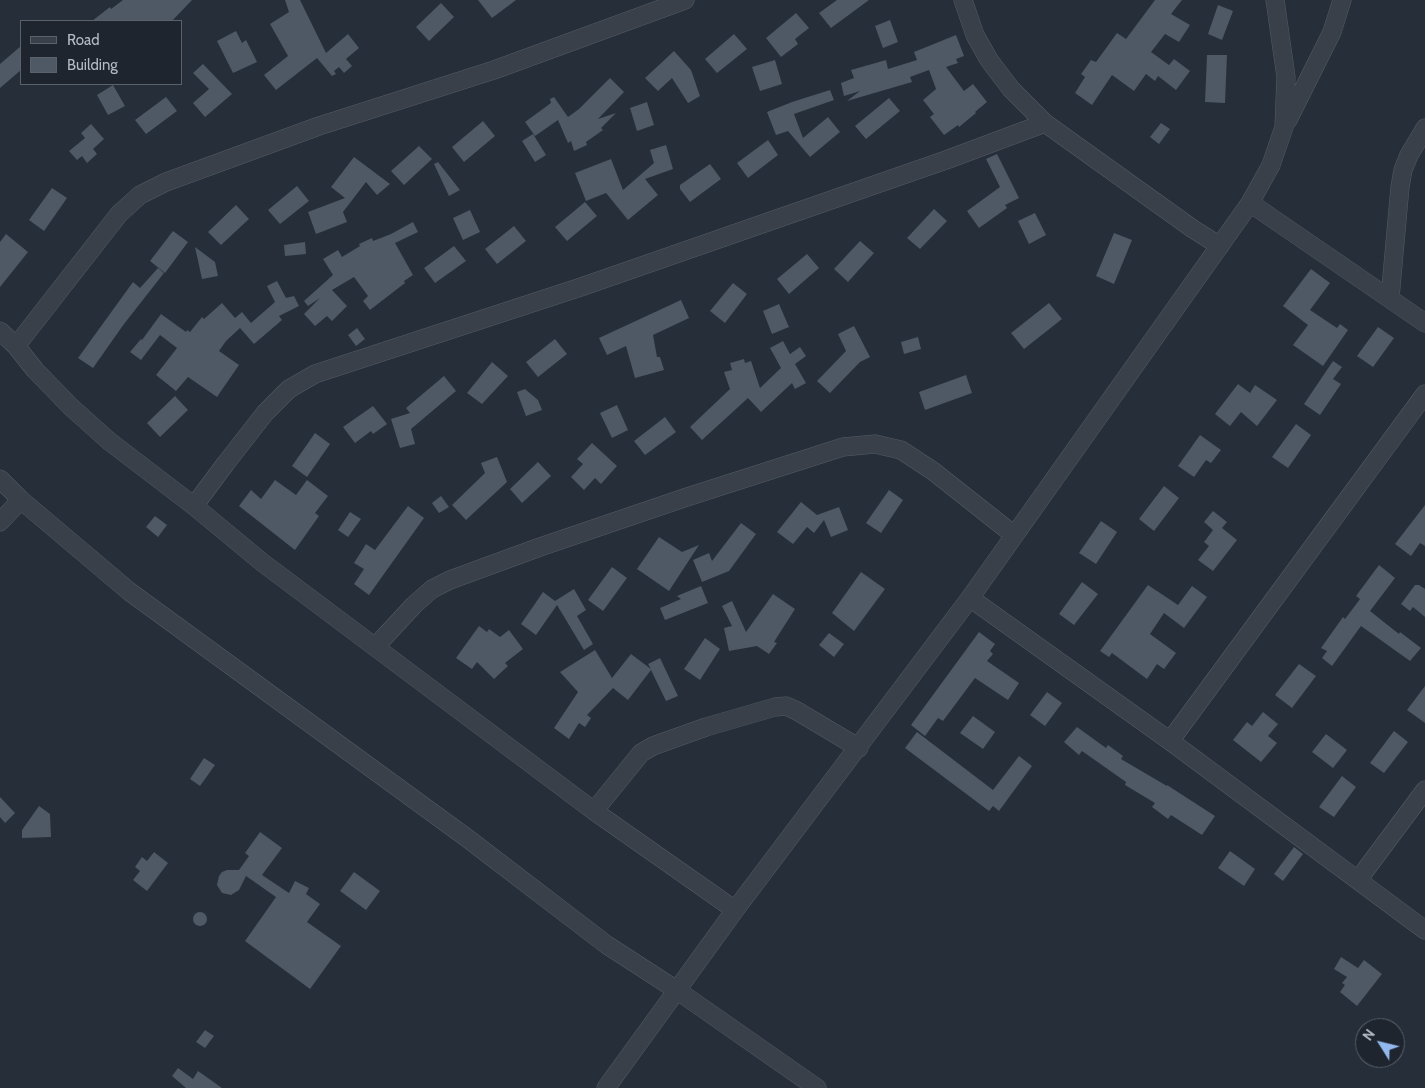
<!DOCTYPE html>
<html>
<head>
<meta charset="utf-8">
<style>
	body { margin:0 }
	#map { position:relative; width:1425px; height:1088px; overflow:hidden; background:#252e39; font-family:Cabin,sans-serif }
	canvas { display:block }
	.legend { position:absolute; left:20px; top:20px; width:162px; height:65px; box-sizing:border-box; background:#1e252f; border:1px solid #5a616b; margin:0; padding:6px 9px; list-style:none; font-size:15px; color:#b4bbc5 }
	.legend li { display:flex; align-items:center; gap:10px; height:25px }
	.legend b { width:25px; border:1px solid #5a616b }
	.north { position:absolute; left:1355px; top:1018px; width:50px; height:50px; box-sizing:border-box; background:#1e252f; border:1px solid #5a616b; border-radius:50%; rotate:306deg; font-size:14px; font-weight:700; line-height:20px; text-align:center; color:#b4bbc5 }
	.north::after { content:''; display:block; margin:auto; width:18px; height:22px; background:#92b8ed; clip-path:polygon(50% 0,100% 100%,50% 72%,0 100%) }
</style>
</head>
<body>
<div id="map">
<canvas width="1425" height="1088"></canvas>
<ul class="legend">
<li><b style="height:6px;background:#39404a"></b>Road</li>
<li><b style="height:14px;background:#4e5965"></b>Building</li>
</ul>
<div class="north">N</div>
</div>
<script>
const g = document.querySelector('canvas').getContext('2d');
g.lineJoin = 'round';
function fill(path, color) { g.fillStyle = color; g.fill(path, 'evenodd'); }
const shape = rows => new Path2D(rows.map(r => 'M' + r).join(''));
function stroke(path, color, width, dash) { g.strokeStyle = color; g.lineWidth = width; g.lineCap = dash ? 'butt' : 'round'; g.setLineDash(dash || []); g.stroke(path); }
const building = shape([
	[123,0,192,0,172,21,92,21,110,7,111,9],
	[285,0,300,0,326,53,348,34,359,48,346,59,352,66,344,73,339,67,334,71,336,74,332,76,317,58,276,90,264,75,288,56,270,24,289,12],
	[478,0,516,0,492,18],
	[837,0,869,0,831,28,819,13],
	[1155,0,1182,0,1171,14,1190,25,1179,42,1165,34,1151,52,1169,65,1174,59,1190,71,1176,90,1158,76,1155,81,1146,74,1134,91,1112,75,1092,105,1075,93,1085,77,1081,74,1091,60,1096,62,1117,33,1126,39],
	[441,3,454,17,429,41,416,27],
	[1218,5,1233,11,1222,40,1208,34],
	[796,13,809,28,795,39,798,44,781,57,766,38],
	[890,20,898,42,883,48,875,26],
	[236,31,242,43,246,40,257,62,233,73,217,41],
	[734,34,747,49,717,73,705,59],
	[956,35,964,56,956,59,958,63,946,67,964,91,973,84,987,102,975,112,976,113,959,127,958,125,944,135,930,117,934,114,923,100,936,89,929,70,910,77,912,82,847,101,860,91,844,96,841,83,854,78,851,70,886,60,888,69,917,60,914,52],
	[21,46,21,70,0,88,0,64],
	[674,51,691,70,700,96,688,103,672,78,658,91,645,78],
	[1207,55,1227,55,1225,103,1205,102],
	[775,60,782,84,760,91,752,67],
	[203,64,232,94,205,117,193,103,209,89,193,73],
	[610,78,624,92,598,119,616,113,601,128,603,130,586,142,587,145,574,151,571,141,568,143,558,120,535,136,525,122,551,103,550,99,554,97,568,117,579,109],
	[113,85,125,106,108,115,97,95],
	[830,90,834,100,794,114,803,138,828,117,840,132,810,157,788,131,776,135,767,112,792,102],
	[166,97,177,111,146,134,135,120],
	[889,98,900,111,866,139,855,126],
	[647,102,654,125,637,131,630,108],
	[483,121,495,136,464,162,452,147],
	[1161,123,1170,129,1159,144,1150,137],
	[91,124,104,139,93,149,97,154,87,163,82,156,77,160,69,151,85,138,81,133],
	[533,134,546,155,535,162,522,141],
	[768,140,778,155,748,178,737,163],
	[666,145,673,169,645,179,658,195,628,220,606,193,586,201,575,173,611,159,623,190,654,163,650,150],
	[419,146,432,159,404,185,391,171],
	[997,154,1019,198,1005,205,1007,208,979,228,967,211,1000,187,986,159],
	[354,157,390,184,377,195,366,182,343,212,347,222,316,234,308,212,345,198,331,187],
	[438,162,460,190,449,196,434,164],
	[710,164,721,179,690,202,680,189,680,185],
	[297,186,309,201,280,224,268,210],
	[52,188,67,198,44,231,29,220],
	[585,202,597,216,567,241,555,227],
	[236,205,249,219,221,245,208,232],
	[934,209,947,221,920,249,907,238],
	[470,210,480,232,463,240,453,218],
	[1035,213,1046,235,1029,244,1018,221],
	[413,222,418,232,395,243,413,275,404,281,405,283,370,310,363,301,368,296,354,277,332,290,347,306,332,321,327,316,315,326,304,314,320,298,308,306,304,301,333,275,323,259,338,250,342,257,360,246,359,244,372,238,373,241,391,234],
	[514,226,526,241,497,264,485,249],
	[173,231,188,242,165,273,150,261],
	[1114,233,1132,240,1114,284,1096,276],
	[6,234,28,252,0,287,0,242],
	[860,241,874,253,848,282,834,269],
	[305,242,306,254,285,256,284,245],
	[454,246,466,261,435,283,424,268],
	[195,247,215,262,218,276,202,279],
	[807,254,819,268,789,294,777,279],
	[158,268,164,273,124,324,93,368,78,358,133,282,140,288],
	[1311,269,1330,283,1310,310,1337,328,1340,324,1348,330,1323,366,1293,345,1308,325,1283,306],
	[277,281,286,298,294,296,299,306,279,316,282,320,254,344,240,328,226,341,219,351,239,365,217,397,188,377,176,391,156,375,177,348,160,335,141,360,130,352,141,339,142,340,161,314,186,332,187,330,190,332,202,317,204,319,222,303,235,318,242,312,251,323,275,302,267,286],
	[733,283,747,294,725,323,710,311],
	[681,300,689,318,653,335,657,357,660,357,664,370,635,378,626,346,607,355,599,338],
	[1049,303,1062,319,1024,349,1011,333],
	[779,304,789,327,772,334,763,311],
	[854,326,870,357,860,362,830,393,817,381,846,351,838,334],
	[1378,327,1394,338,1373,367,1357,356],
	[357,328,365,339,356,346,348,335],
	[918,337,921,349,904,354,901,342],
	[555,339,567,354,538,377,526,362],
	[783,341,790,354,800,347,806,356,795,364,806,383,795,389,792,383,761,412,748,398,702,440,690,427,730,389,724,372,732,370,730,363,744,359,745,363,751,361,760,388,781,368,770,348],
	[1333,361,1342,367,1333,379,1341,384,1320,415,1304,404],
	[492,362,508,376,482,404,467,393],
	[966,375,972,393,925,410,919,392],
	[444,376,456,391,411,429,415,444,400,448,391,419,410,413,406,408],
	[1238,384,1250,393,1255,385,1277,400,1257,426,1241,412,1230,426,1215,414],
	[525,389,538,400,542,410,526,416,517,392],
	[175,396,188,410,160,437,147,423],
	[617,405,628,430,612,438,600,413],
	[373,406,387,424,373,434,371,431,355,443,343,427],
	[665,417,676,432,645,455,634,441],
	[1296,424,1311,435,1288,468,1272,457],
	[315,433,330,444,307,477,292,466],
	[1200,435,1221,450,1211,463,1206,460,1194,477,1178,466],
	[592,443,617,466,601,484,595,478,584,490,571,477,583,464,577,459],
	[497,457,507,482,466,520,452,505,485,473,481,463],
	[538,462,551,476,522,503,510,489],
	[275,480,296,495,307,480,328,496,315,513,319,516,295,550,239,506,251,490,261,499],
	[1164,486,1179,498,1154,531,1139,519],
	[889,490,903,500,881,533,866,523],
	[441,496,449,507,439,513,432,503],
	[801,502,817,515,839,507,848,530,831,537,824,520,814,533,807,527,793,544,777,532],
	[1425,505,1425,546,1420,543,1411,556,1395,544],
	[408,506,424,518,369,595,354,584,364,569,354,563,366,544,375,550],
	[1213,511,1227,522,1222,528,1237,540,1213,571,1198,560,1209,546,1204,542,1213,530,1204,522],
	[350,512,361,519,348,537,338,530],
	[155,516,167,525,158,537,146,527],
	[1101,521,1117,532,1096,564,1079,553],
	[741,523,756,534,729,571,702,582,693,560,709,553,712,561],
	[659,537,682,552,699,545,669,591,637,569],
	[1379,565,1395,578,1370,611,1399,634,1400,632,1421,648,1410,661,1361,626,1332,666,1322,658,1327,651,1321,648,1343,617,1345,619,1360,599,1356,596],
	[612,567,627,578,603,611,588,600],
	[861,572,885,589,854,631,832,613],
	[1082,582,1098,594,1074,625,1059,614],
	[1148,585,1178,605,1192,586,1207,597,1184,628,1164,613,1150,634,1176,653,1164,669,1157,664,1147,679,1112,653,1109,657,1100,651],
	[1415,585,1419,585,1425,589,1425,617,1413,607,1410,611,1401,604],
	[701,586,708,603,665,620,660,608,681,599,677,596],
	[574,589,586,610,577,616,593,644,584,650,557,605,536,635,521,624,543,592,555,601],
	[773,594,795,609,774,642,777,643,769,654,757,646,729,651,724,628,732,626,722,606,732,601,746,632],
	[479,626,487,632,489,629,500,637,509,630,523,649,505,663,508,666,494,679,477,662,472,669,456,658],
	[979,632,995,644,990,651,993,654,987,661,1019,683,1008,700,975,678,943,721,938,718,925,736,911,725],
	[829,633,844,644,834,657,819,645],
	[705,638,720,649,700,680,684,669],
	[595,650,612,678,631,654,651,669,648,664,660,658,678,696,666,701,651,670,628,700,613,688,587,715,591,718,585,727,579,723,569,739,554,728,578,692,560,672],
	[1299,664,1316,676,1292,708,1275,695],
	[1425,686,1425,723,1407,710],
	[1047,692,1062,703,1045,726,1030,715],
	[1263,712,1278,724,1268,736,1277,743,1261,762,1233,740,1247,722,1252,726],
	[973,716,995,732,983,749,960,733],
	[1077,727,1106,748,1108,745,1123,756,1121,759,1167,786,1167,785,1215,816,1202,835,1171,815,1168,819,1152,807,1155,803,1125,785,1126,782,1082,751,1079,755,1064,742],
	[1394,731,1408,742,1384,773,1370,763],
	[917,732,993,790,1019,756,1032,766,999,811,993,806,989,811,905,748],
	[1326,734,1347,750,1333,768,1312,752],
	[204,758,215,765,200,786,190,779],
	[1342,776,1356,787,1334,817,1319,807],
	[0,797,15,813,5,823,0,817],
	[39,806,50,814,51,837,22,838,22,830],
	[260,832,282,848,262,875,289,893,295,881,309,888,306,894,320,904,307,922,341,946,310,989,245,941,276,897,246,876,239,890,231,895,222,893,217,885,219,876,222,872,227,870,239,870,249,856,245,853],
	[1294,847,1303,854,1283,881,1274,874],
	[1230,851,1255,869,1244,886,1218,868],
	[154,852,168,863,147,891,133,880,140,871,135,867,142,857,147,861],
	[354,872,380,891,366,910,340,891],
	'193 919a7 7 0 1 1 14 0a7 7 0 1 1-14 0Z',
	[1341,957,1358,968,1364,960,1382,974,1357,1006,1340,992,1345,985,1342,983,1347,977,1334,969],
	[205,1030,214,1036,205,1048,196,1042],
	[178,1068,193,1079,198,1071,222,1088,186,1088,172,1076]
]);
const minor = shape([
	[963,0,975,35,989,60,1011,89,1045,123,1193,229,1220,246],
	[1288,120,1332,32,1342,0],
	[1250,203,1425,323],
	[1390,298,1400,187,1403,170,1409,155,1425,128],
	[0,331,16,346,35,370,71,407,109,441,194,506,263,563,594,811,735,910],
	[16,346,119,214,140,195,166,182,319,126,494,70,685,0],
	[0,479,21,500,130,592,467,838,607,945,678,991,817,1088],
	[194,506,226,463,265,413,289,389,315,374,581,287,946,160,1045,123],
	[0,522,21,500],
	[970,598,1170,741,1425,930],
	[375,647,414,605,432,589,450,580,540,547,687,497,843,447,875,444,901,450,933,471,1014,535],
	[1170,741,1425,394],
	[594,811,641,753,653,746,706,727,775,707,786,706,797,711,859,748],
	[1358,880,1425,790],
	[606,1088,735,910,970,598,1250,203,1271,165,1284,127,1286,77,1275,0]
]);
fill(building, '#4e5965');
stroke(minor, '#545b65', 19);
stroke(minor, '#39404a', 18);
</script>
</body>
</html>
